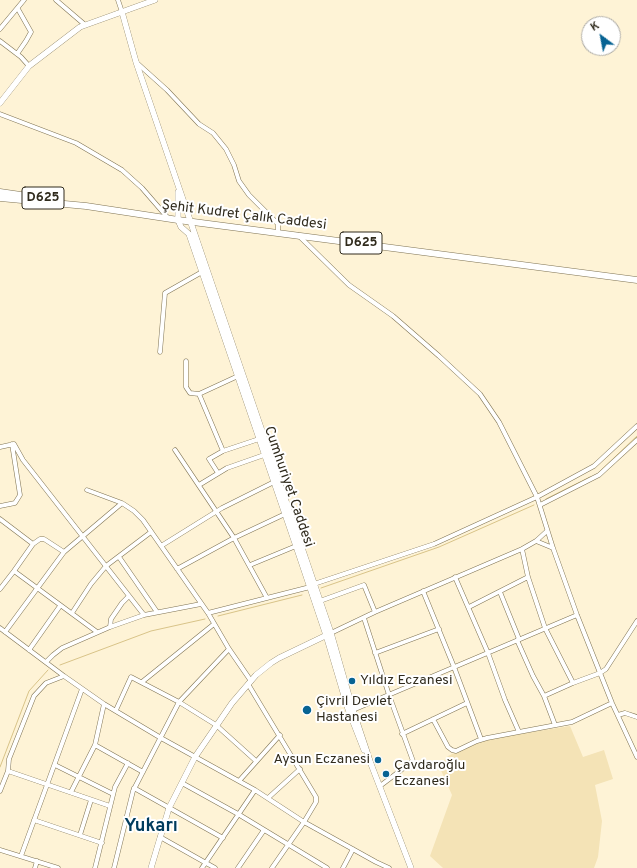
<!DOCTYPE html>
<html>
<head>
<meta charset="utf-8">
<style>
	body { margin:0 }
	#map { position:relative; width:637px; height:868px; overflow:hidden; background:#fef3d6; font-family:Overpass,sans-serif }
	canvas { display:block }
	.north { position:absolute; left:581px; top:16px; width:40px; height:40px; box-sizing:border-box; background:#fff; border:1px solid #acaaa5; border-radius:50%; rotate:328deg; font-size:11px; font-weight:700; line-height:16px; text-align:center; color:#302b1d }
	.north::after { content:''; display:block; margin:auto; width:14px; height:18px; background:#076393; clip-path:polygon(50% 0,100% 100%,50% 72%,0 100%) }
</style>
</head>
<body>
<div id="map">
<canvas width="637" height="868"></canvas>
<div class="north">K</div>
</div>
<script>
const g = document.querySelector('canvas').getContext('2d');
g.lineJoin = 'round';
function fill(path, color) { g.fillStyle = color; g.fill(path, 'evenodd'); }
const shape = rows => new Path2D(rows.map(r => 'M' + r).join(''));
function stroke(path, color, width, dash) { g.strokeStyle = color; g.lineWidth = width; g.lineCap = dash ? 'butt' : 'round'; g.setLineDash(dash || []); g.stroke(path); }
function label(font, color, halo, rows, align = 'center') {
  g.font = font + ' Overpass,sans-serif'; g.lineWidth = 4; g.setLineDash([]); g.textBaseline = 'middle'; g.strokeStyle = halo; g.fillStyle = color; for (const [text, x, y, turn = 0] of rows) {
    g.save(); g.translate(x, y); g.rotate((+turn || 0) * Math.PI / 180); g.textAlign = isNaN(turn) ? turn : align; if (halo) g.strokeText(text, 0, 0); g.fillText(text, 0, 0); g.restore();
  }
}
const green = shape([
	[570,726,583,757,604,750,613,779,595,785,602,821,598,857,594,868,443,868,430,856,452,795,439,766,448,756,481,740]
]);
const stream = shape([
	[597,474,637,436],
	[546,499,590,477],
	[321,588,439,547,534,505],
	[218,616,302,595],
	[60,665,151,631,205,619],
	[0,767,29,691,48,670]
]);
const street = shape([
	[56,0,84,24],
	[118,0,122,12],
	[0,29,24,0],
	[0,41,21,57,29,66],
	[17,54,26,41,31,32,18,9],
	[137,63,167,90,199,124,213,133,226,149,234,165,239,181,249,195,278,224,278,233],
	[0,114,76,143,122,170,142,188,168,218],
	[298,235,349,285,393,316,439,356,480,394,499,422,537,497,594,466,637,426],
	[160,352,165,293,202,272],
	[186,361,186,387,190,393,199,394,238,376],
	[199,394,223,451],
	[0,447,14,444,23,460,144,615],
	[175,450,234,538,267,598],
	[218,473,209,459,223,451,259,439],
	[199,485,227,468,264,455],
	[87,490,122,503],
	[540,505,599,475,637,440],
	[0,506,15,503,20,495,12,444],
	[0,519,33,544],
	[536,541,553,548],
	[161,546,222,508,276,481],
	[522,549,528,577,545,628,573,683],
	[119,557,157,612],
	[250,565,296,546],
	[177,569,234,538,285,514],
	[14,571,97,632],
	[455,577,488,653,505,700,519,732],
	[314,584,434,544,537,497,553,548,577,615,612,703,637,757],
	[0,589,14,571,33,544,40,539,44,539,64,552],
	[423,591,454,667,481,739],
	[500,592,519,639],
	[320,601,364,585,375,612],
	[469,607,528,577],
	[72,613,91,584,106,566,151,532],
	[208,613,310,587],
	[364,618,389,695,413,761,380,786],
	[110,627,111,619,122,603,129,596],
	[0,628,64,676,104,704,161,738,255,790,304,822,376,862,389,868],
	[5,632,64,552,122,503,134,511,143,520,208,613,229,649,251,681],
	[331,633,375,612,522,549,536,541,547,531],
	[517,640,533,676,544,696,555,725],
	[29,650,60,606],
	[375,653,439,629],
	[46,662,53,655,62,648,110,627,144,615,201,604],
	[142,682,214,624],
	[248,684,316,797,316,802,304,822,272,868],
	[544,696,573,683,600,673,606,669,637,621],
	[116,710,131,677,179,702,216,725,256,761],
	[353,710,577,615],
	[618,715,625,713,637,717],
	[433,719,448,747,452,750,456,751,477,741,487,738,572,722,612,703],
	[402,734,467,703],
	[95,745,143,772],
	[55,765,113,794],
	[8,771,110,806],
	[239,781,280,735],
	[182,783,238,814,327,868],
	[134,788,223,838],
	[0,791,8,771,9,759,34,696,46,683,64,676],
	[71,792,95,745,104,704],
	[268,798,300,769],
	[34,820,102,843],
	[80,835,91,800],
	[160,837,215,868],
	[0,850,58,868],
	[21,856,82,689],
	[35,868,37,861],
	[95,868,115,787,128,763],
	[114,868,133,791,179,702,229,649],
	[202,868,255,790],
	[238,868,264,830],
	[343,868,353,849]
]);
const secondary = shape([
	[122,12,136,62,331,633,353,710,371,764,411,868],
	[0,103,29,66,80,27,155,0],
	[178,192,178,220,181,227,189,234,296,546,326,635,348,709,364,750],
	[151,868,169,808,195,757,232,703,256,675,271,663,279,658,329,634]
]);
const primary = shape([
	[0,192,55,200],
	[0,198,86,206,178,220,637,280]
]);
const markers = [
	[352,681,4,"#076393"],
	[307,710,5,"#076393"],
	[378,760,4,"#076393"],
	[386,774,4,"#076393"]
];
const shields = [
	[43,198,42],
	[361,243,42]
];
const shieldNames = [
	["D625",43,198],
	["D625",361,243]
];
const streetNames = [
	["Şehit Kudret Çalık Caddesi",244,216,7],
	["Cumhuriyet Caddesi",288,487,71]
];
const poiNames = [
	["Yıldız Eczanesi",360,681],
	["Çivril Devlet",316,702],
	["Hastanesi",316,718],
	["Aysun Eczanesi",370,760,"right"],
	["Çavdaroğlu",394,766],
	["Eczanesi",394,782]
];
const districtNames = [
	["Yukarı",151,827]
];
fill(green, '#f4e3b6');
stroke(stream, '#d8c388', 1);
stroke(street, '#7f7353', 5);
stroke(secondary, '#7f7353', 6);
stroke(primary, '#7f7353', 7);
stroke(street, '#fff', 4);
stroke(secondary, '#fff', 5.5);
stroke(primary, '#fff', 6);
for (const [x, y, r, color] of markers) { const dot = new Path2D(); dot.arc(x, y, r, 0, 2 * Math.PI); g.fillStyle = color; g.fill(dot); stroke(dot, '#fff', 1.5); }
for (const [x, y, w] of shields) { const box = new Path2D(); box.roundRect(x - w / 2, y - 11, w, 22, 3); g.fillStyle = '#fff'; g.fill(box); stroke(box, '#302b1d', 1); }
label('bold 13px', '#302b1d', null, shieldNames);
label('14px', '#302b1d', '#fff', streetNames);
label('14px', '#302b1d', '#fff', poiNames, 'left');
label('bold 18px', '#003b5c', '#fff', districtNames);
</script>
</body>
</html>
